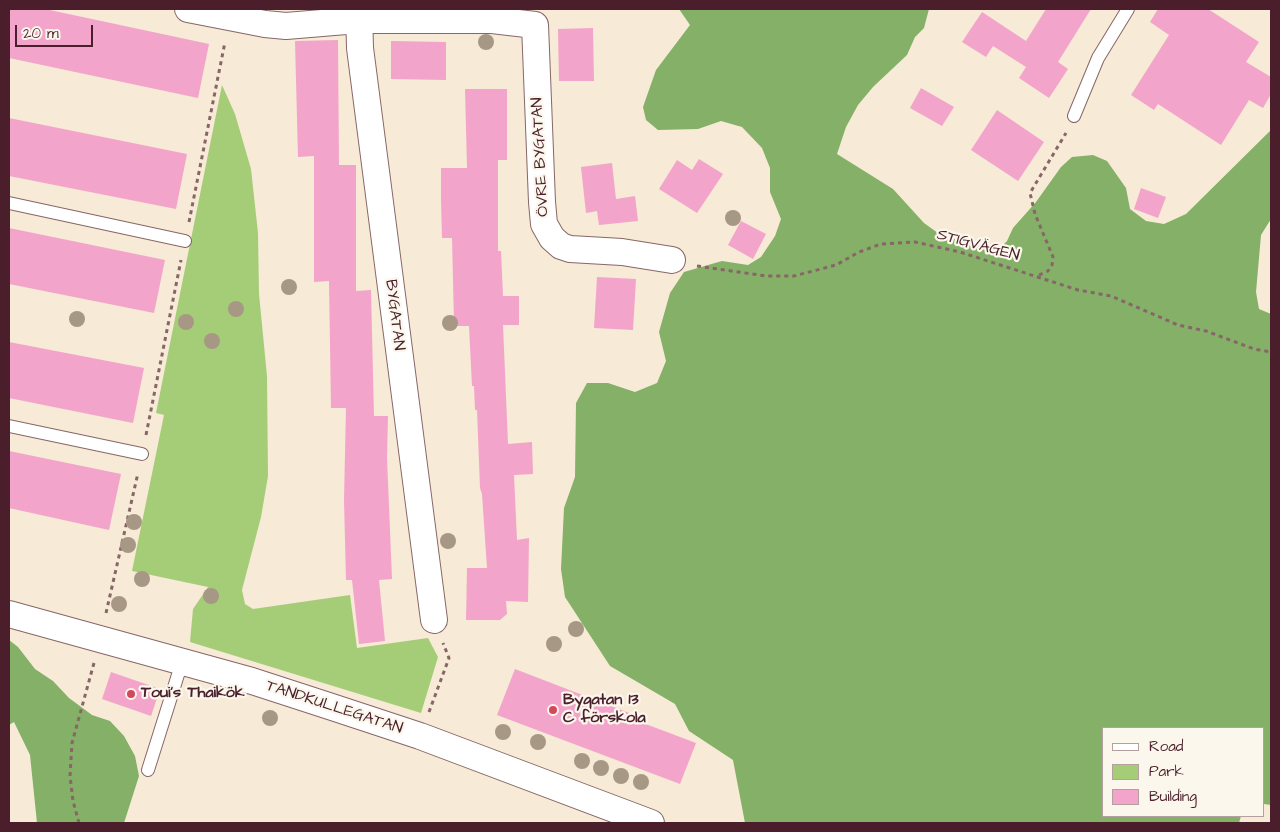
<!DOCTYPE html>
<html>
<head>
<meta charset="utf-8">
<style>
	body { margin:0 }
	#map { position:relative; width:1280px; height:832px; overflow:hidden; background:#f7ead6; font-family:"Architects Daughter",sans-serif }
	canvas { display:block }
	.frame { position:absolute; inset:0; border:10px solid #4a1f2b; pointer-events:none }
	.legend { position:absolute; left:1102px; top:727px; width:162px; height:90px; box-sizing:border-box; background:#fbf7ec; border:1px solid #b4a19f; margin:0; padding:6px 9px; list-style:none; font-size:15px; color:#4a1f2b }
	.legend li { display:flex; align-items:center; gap:10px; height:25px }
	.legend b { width:25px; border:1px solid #b4a19f }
	.scale { position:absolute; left:15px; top:25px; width:78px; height:22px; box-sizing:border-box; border:2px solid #4a1f2b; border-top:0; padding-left:6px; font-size:15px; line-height:18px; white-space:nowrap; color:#4a1f2b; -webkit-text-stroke:4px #fbf7ec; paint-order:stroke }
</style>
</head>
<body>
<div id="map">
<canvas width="1280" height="832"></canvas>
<div class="frame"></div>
<ul class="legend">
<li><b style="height:6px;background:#fff"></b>Road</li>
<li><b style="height:14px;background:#a5cd77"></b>Park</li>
<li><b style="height:14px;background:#f3a4ca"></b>Building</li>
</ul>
<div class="scale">20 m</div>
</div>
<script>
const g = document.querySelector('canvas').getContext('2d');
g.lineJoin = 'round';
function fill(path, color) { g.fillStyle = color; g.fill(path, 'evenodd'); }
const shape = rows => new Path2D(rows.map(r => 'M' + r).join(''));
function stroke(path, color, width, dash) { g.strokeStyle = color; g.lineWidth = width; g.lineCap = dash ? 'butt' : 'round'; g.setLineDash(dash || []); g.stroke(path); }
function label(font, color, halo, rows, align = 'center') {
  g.font = font + ' "Architects Daughter",sans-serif'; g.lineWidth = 4.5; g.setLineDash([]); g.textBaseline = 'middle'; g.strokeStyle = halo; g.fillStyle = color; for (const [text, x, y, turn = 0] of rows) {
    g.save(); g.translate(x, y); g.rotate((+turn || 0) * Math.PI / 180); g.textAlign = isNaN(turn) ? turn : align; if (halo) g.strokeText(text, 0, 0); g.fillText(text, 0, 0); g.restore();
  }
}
const green = shape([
	[222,85,235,114,251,169,258,233,259,294,267,376,268,476,261,517,242,590,245,604,253,609,350,595,357,648,428,638,438,657,421,713,190,642,193,609,208,587,132,571,164,415,156,413]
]);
const forest = shape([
	[679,9,929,9,924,28,915,37,907,55,873,87,858,105,846,127,837,154,893,189,924,223,942,236,999,249,1007,241,1013,228,1036,202,1061,167,1072,157,1093,155,1107,161,1126,188,1130,209,1146,221,1164,224,1186,214,1271,130,1271,219,1261,235,1256,292,1259,309,1271,314,1271,805,1264,804,1264,728,1104,728,1104,816,1241,816,1239,823,745,823,733,760,689,731,675,704,610,666,565,597,561,569,564,508,575,477,576,403,587,383,608,383,635,392,657,383,666,361,659,332,670,293,684,272,722,261,748,265,761,257,775,236,781,219,770,192,770,168,762,148,742,127,721,121,698,129,658,130,646,120,643,107,656,70,690,25],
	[9,640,18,647,35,669,53,681,69,698,92,715,110,721,124,736,135,756,139,776,124,823,37,823,30,755,14,722,9,725]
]);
const building = shape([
	[9,9,45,9,209,44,198,98,9,58],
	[1046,9,1091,9,1058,62,1068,69,1049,98,1019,78,1026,67,993,46,986,57,962,42,982,12,1026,41],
	[1158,9,1208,9,1259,42,1246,62,1271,77,1271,94,1263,108,1249,100,1221,145,1158,104,1154,110,1131,95,1169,35,1150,22],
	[593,28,594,81,559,81,558,29],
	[338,40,339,165,356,165,356,291,371,290,374,416,388,416,387,458,392,579,379,580,385,641,359,644,352,580,346,580,344,500,346,408,331,408,329,281,314,282,314,156,298,157,295,41],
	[391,41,446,42,446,80,391,79],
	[921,88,954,107,942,126,910,108],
	[465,89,507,89,507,160,498,160,498,251,501,251,503,296,519,296,519,325,503,325,508,444,532,442,533,474,514,475,517,540,529,538,528,602,506,601,507,614,500,620,466,620,467,568,487,568,482,494,480,488,477,410,475,410,474,386,472,386,469,326,456,326,454,323,452,238,442,238,441,200,441,168,467,168],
	[997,110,1044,142,1018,181,971,150],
	[9,118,187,154,176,209,9,176],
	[699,159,723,174,697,213,659,189,677,160,692,170],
	[612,163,616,199,635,196,638,221,599,225,597,211,586,213,581,167],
	[1141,188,1166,197,1158,218,1134,209],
	[741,221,766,234,753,259,728,245],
	[9,228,165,260,154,313,9,284],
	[597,277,636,279,633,330,594,328],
	[9,342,144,368,133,423,9,398],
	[9,451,121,474,109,530,9,508],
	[515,669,637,716,635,720,696,743,680,784,497,715],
	[111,672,160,689,151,716,102,699]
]);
const path = shape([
	[189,222,225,42],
	[697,266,766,276,794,276,836,265,859,252,881,244,915,242,960,252,1078,290,1111,296,1178,325,1206,331,1254,349,1271,352],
	[1039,275,1048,271,1052,265,1053,257,1035,214,1030,193,1066,133],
	[146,435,181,260],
	[106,613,138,473],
	[429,712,449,658,443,643],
	[79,823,73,801,70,776,72,743,94,663]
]);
const service = shape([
	[1074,116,1098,58,1128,9],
	[9,203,185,241],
	[9,426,142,454],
	[148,770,182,662]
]);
const minor = shape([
	[188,9,265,24,286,26,358,20,492,20,535,25,542,202,544,224,552,238,561,246,570,249,622,252,672,260],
	[359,9,360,48,434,620],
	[9,614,252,681,332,707,420,736,651,823]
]);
const trees = [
	[486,42],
	[733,218],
	[289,287],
	[236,309],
	[77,319],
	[186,322],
	[450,323],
	[212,341],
	[134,522],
	[448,541],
	[128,545],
	[142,579],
	[211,596],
	[119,604],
	[576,629],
	[554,644],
	[270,718],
	[503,732],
	[538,742],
	[582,761],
	[601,768],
	[621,776],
	[641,782]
];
const markers = [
	[131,694,5,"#d1495b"],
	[553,710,5,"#d1495b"]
];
const streetNames = [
	["ÖVRE BYGATAN",541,157,-93],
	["STIGVÄGEN",978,246,15],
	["BYGATAN",394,315,83],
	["TANDKULLEGATAN",334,708,18]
];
const poiNames = [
	["Toui's Thaikök",141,694],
	["Bygatan 13",563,701],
	["C förskola",563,719]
];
fill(green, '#a5cd77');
fill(forest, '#84b068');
fill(building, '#f3a4ca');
stroke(service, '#876667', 14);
stroke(minor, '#876667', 28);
stroke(path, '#876667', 3, [4, 4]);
stroke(service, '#fff', 12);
stroke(minor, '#fff', 26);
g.fillStyle = '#a79785';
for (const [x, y] of trees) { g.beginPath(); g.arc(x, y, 8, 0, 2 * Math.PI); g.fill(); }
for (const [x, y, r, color] of markers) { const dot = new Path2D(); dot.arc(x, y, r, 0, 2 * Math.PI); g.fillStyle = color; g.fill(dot); stroke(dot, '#fbf7ec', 2); }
label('16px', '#4a1f2b', '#fbf7ec', streetNames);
label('bold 16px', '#4a1f2b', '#fbf7ec', poiNames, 'left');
</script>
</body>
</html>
